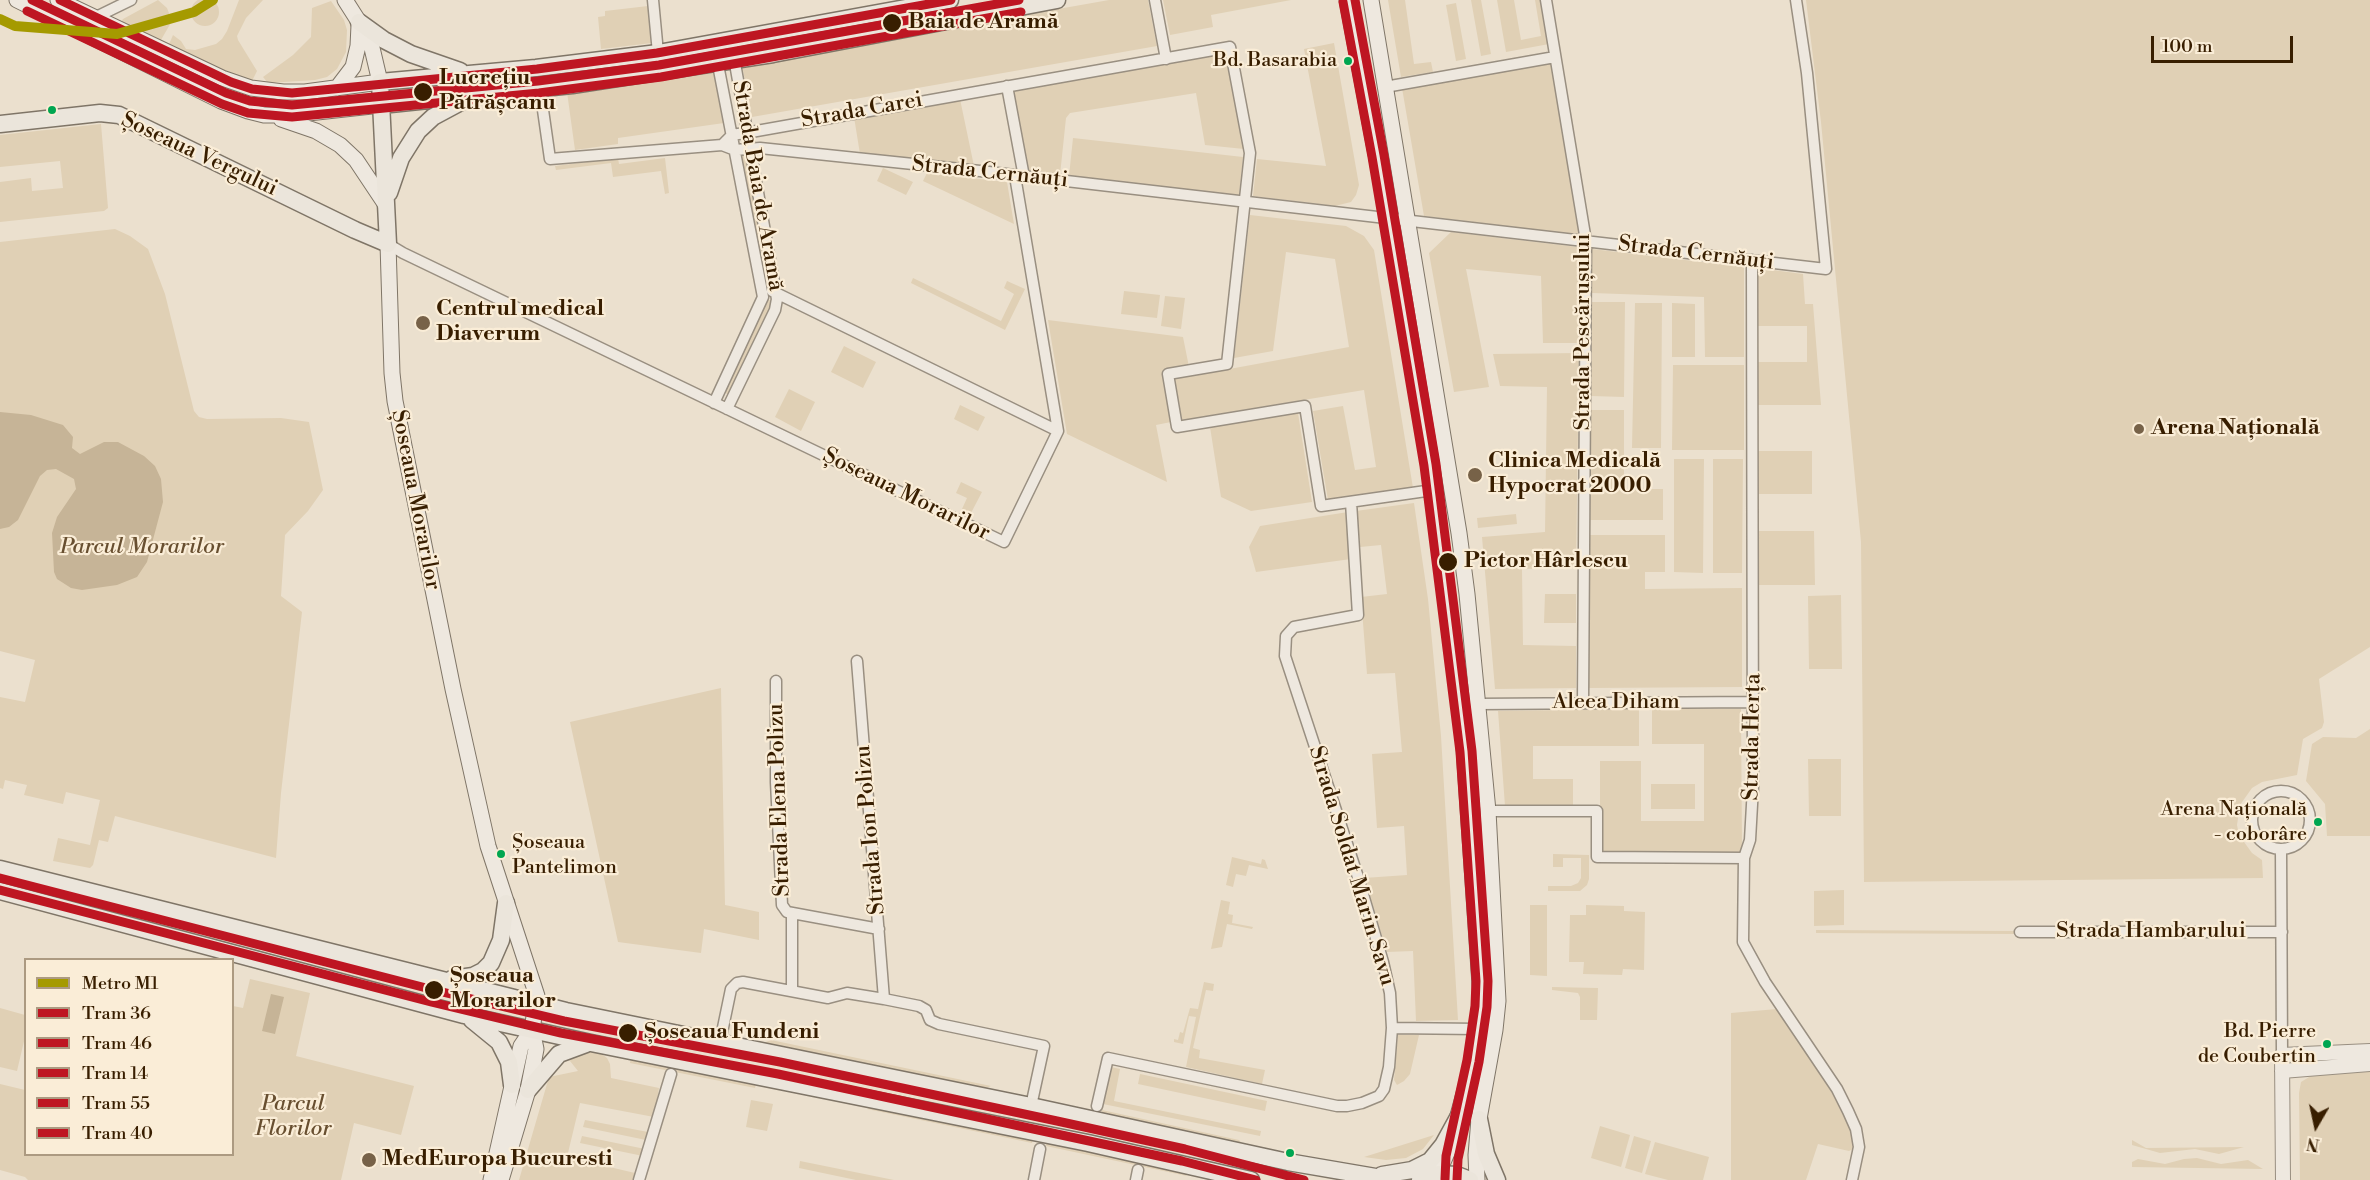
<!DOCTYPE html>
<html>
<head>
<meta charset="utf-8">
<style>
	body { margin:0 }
	#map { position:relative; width:2370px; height:1180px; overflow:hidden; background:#ebe0ce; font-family:"Libre Bodoni",serif }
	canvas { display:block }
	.legend { position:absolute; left:24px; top:958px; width:210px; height:198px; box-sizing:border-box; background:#faedd7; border:2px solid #ac9a81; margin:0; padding:8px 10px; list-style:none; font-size:18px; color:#381e00 }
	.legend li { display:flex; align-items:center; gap:12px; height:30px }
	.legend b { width:30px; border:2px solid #ac9a81 }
	.north { position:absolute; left:2286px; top:1096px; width:60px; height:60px; -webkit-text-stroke:4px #faedd7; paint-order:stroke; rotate:189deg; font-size:16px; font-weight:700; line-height:24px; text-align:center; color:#381e00 }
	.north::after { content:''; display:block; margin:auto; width:21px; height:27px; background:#381e00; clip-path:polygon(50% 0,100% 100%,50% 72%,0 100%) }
	.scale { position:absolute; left:2151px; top:36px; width:142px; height:27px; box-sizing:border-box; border:3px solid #381e00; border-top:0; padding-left:8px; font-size:18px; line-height:21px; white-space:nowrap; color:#381e00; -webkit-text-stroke:4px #faedd7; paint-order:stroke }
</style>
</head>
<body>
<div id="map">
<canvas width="2370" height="1180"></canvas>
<ul class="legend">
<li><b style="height:8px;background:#a59a00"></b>Metro M1</li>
<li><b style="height:8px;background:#be1622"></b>Tram 36</li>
<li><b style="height:8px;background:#be1622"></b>Tram 46</li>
<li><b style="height:8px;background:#be1622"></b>Tram 14</li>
<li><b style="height:8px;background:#be1622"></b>Tram 55</li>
<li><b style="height:8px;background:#be1622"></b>Tram 40</li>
</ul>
<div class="north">N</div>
<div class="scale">100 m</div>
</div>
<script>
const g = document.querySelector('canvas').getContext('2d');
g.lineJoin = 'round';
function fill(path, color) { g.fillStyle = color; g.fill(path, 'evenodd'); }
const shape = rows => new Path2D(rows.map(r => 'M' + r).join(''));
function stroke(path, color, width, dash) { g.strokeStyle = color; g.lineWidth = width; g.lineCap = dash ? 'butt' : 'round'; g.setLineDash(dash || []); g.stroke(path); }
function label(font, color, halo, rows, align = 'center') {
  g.font = font + ' "Libre Bodoni",serif'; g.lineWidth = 4.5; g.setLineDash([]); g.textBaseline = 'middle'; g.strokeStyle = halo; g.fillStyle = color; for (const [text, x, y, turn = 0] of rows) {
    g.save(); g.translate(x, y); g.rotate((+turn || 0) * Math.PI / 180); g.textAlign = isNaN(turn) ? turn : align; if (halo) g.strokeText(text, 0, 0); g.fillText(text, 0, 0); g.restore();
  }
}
const green = shape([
	'191 12a14 14 0 1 1 28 0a14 14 0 1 1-28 0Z',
	[158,0,167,8,172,21,158,45,122,27,121,22,123,19],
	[239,0,263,0,246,18,237,36,238,40,257,71,250,85,167,49,173,35,181,41,186,49,195,50,216,44,222,39,227,31],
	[1109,0,1148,0,1157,46,752,117,742,65],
	[1163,0,1291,0,1211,15,1213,27,1170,35],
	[1388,0,1405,0,1414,64,1431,62,1433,72,1401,77],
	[1471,0,1481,0,1491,54,1481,56],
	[1497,0,1514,0,1521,40,1541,36,1535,0,1541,0,1549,44,1506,52],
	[1806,0,2370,0,2370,647,2319,679,2324,722,2322,728,2303,739,2297,775,2262,782,2252,788,2240,805,2237,825,2239,835,2252,853,2262,860,2263,878,1864,882,1861,542,1821,122],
	[331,1,344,20,347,30,346,52,337,69,327,77,315,80,268,83,263,77,293,55,311,37,312,8],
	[1456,3,1466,59,1456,61,1446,5],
	[648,6,652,43,601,49,598,17,605,16,605,11],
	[1334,43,1359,185,1356,195,1351,202,1335,206,1253,196,1257,159,1326,166,1304,49],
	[1226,54,1244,149,1205,145,1196,93,1070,113,1066,118,1060,175,1028,171,1013,90],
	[1552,62,1581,235,1424,216,1402,88],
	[714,70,724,123,618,138,618,144,575,150,567,92],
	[960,99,974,166,860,154,854,117],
	[101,124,108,208,104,211,0,222,0,182,31,178,32,191,63,188,60,161,0,167,0,135],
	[1073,138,1243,157,1239,195,1069,176],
	[741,154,748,154,769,277,766,278,763,276,739,156],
	[618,158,619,164,665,158,669,193,665,194,661,171,613,177,611,163,556,170,555,166],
	[883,168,913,182,906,195,877,181],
	[927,173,1007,182,1014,224,923,181],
	[1250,215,1346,226,1364,236,1374,250,1413,488,1328,500,1313,411,1343,406,1355,470,1376,467,1364,390,1182,420,1175,379,1349,347,1335,259,1286,252,1273,351,1234,358],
	[115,229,130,236,148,249,165,294,194,411,199,417,207,419,281,418,309,422,323,490,308,511,285,535,281,596,302,612,281,793,276,858,115,816,108,842,99,840,93,865,90,868,53,861,58,838,90,845,100,800,66,792,63,804,24,795,27,785,5,780,3,789,0,788,0,697,25,702,35,660,0,651,0,242],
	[1451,232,1578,247,1579,343,1543,343,1541,276,1466,269,1489,387,1454,392,1429,253],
	[1592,249,1744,267,1744,357,1705,357,1704,297,1592,293],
	[1757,268,1803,274,1805,304,1813,304,1821,405,1757,405,1757,362,1807,362,1807,326,1757,326],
	[913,278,1001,321,1014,294,1004,288,1007,281,1025,289,1005,330,911,283],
	[1124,291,1160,295,1157,318,1121,314],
	[1165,296,1185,298,1181,329,1161,326],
	[767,299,775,302,731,394,728,395,723,390],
	[1592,302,1625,302,1624,397,1591,396],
	[1635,303,1662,303,1661,448,1632,448],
	[1672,303,1695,304,1695,357,1672,357],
	[1048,320,1183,337,1189,367,1162,372,1171,422,1156,425,1167,482,1067,434],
	[844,346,876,362,863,388,831,372],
	[1579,353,1576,567,1522,569,1523,645,1576,646,1576,688,1495,689,1482,537,1545,532,1547,387,1500,386,1493,354],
	[1673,365,1744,365,1744,450,1672,450],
	[789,389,815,402,801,431,775,417],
	[960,405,985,417,978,431,954,419],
	[1591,410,1624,410,1624,489,1663,489,1663,520,1590,520],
	[1298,413,1312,502,1251,511,1221,497,1210,427],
	[1757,451,1812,451,1812,494,1757,494],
	[1674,459,1704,459,1703,573,1674,572],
	[1713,459,1743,459,1742,573,1713,573],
	[961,482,982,492,971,513,962,509,967,498,956,493],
	[1414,503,1428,599,1441,736,1458,1020,1416,1021,1413,951,1387,952,1364,878,1407,875,1404,826,1377,828,1372,754,1402,752,1395,673,1367,674,1361,597,1387,594,1381,545,1360,547,1356,511],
	[1348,512,1351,559,1256,572,1249,547,1260,526],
	[1516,514,1517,524,1478,528,1477,518],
	[1757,531,1814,531,1815,585,1758,585],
	[1589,535,1665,535,1665,572,1645,572,1645,589,1742,588,1742,687,1589,688],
	[1545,594,1576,594,1576,623,1544,623],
	[1841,595,1842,669,1809,669,1808,596],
	[721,688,725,905,759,912,759,940,704,929,701,953,618,942,570,722],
	[1639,709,1639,746,1533,746,1533,779,1573,779,1573,807,1505,806,1498,711],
	[1652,709,1741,709,1742,850,1737,854,1600,854,1600,761,1641,761,1641,821,1704,821,1704,744,1652,744],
	[2370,729,2370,836,2327,836,2325,804,2306,781,2312,744,2323,737,2356,738],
	[1808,759,1841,759,1841,816,1809,816],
	[1651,784,1695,784,1695,809,1651,809],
	[1553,854,1589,855,1589,879,1587,885,1580,891,1548,891,1548,886,1571,886,1578,883,1581,878,1581,858,1563,858,1563,867,1553,867],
	[1232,857,1261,864,1262,859,1265,860,1268,869,1249,865,1246,876,1236,874,1233,887,1226,885],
	[1844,890,1844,925,1814,926,1814,891],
	[1221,900,1230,902,1228,914,1233,915,1232,923,1253,927,1252,929,1227,924,1222,947,1211,949],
	[1530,905,1547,905,1547,976,1530,975],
	[1586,905,1624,906,1624,911,1645,912,1644,970,1623,969,1622,975,1583,974,1584,962,1569,962,1570,915,1586,915],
	[1816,930,2015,931,2015,934,1816,933],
	[250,979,310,993,296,1056,414,1086,401,1135,354,1123,341,1180,28,1180,25,1177,0,1170,0,1084,25,1090,26,1154,232,1154,233,1006,243,1008],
	[1204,982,1214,984,1213,991,1206,990,1193,1048,1200,1050,1199,1058,1265,1070,1262,1084,1186,1067,1196,1017,1189,1016,1183,1044,1174,1042,1174,1039,1178,1040,1180,1032,1183,1033,1190,1008,1198,1009],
	[1552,987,1598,988,1597,1020,1580,1020,1580,997,1578,993,1552,990],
	[0,1008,25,1015,25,1037,17,1071,0,1067],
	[1777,1009,1844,1111,1853,1136,1853,1149,1849,1151,1818,1144,1806,1180,1731,1180,1731,1013],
	[1398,1035,1419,1035,1410,1074,1404,1081,1397,1085,1394,1080],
	[771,1040,991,1086,976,1092,756,1046],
	[580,1049,600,1053,607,1058,610,1064,611,1078,659,1088,654,1117,580,1103,567,1157,635,1173,633,1180,519,1180,549,1077,578,1071,566,1056],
	[632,1053,757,1078,755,1088,630,1063],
	[1111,1067,1120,1069,1114,1101,1261,1131,1260,1136,1103,1104],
	[2370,1068,2370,1180,2300,1180,2299,1093,2301,1082,2314,1074],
	[1140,1074,1267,1101,1265,1111,1138,1084],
	[751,1100,773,1104,767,1131,746,1127],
	[880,1103,1034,1136,1032,1143,867,1109],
	[1102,1110,1239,1140,1248,1150,1101,1118],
	[585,1120,648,1132,646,1140,583,1127],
	[1600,1126,1630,1135,1621,1167,1591,1158],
	[1434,1135,1423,1149,1406,1158,1386,1160,1364,1157],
	[582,1136,645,1149,643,1156,580,1143],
	[1634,1136,1651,1141,1642,1173,1625,1168],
	[1047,1139,1180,1167,1187,1176,1046,1146],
	[2132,1140,2146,1148,2244,1147,2219,1154,2195,1149,2160,1153,2132,1145],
	[1655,1142,1709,1157,1703,1180,1668,1180,1645,1174],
	[2197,1158,2221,1164,2248,1160,2263,1169,2132,1167,2132,1162,2138,1159,2165,1164,2184,1159],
	[800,1161,894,1180,856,1180,799,1168]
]);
const water = shape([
	[0,412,31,415,63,425,73,437,72,448,80,454,104,442,118,442,144,456,155,466,161,479,163,502,147,562,137,577,117,585,82,590,71,588,57,579,54,572,52,533,57,517,76,489,74,479,56,469,47,470,40,476,18,520,9,527,0,529],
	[271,994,284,997,275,1034,262,1031]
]);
const minor = shape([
	[653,0,658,53],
	[1155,0,1166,59],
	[1546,0,1586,241,1583,703],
	[94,18,131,0],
	[714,44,763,297,714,403],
	[1007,86,1024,177],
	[1385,87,1555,57],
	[540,89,550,159,722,145,735,150,760,148,980,171,1826,269,1807,73,1796,0],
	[722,145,732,135,751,132,1230,47,1250,153,1227,364,1168,374,1177,427,1305,406,1321,506,1433,490],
	[388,244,403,253,1004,542,1058,431,1015,176],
	[1752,260,1753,787,1750,840,1744,858,1743,942,1765,982,1837,1089,1848,1111,1856,1129,1859,1147,1852,1180],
	[772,291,1058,431],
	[727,409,775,310,777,299,731,41],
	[1351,502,1358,615,1294,627,1286,636,1285,656,1357,874,1383,962,1390,993,1392,1028,1478,1029],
	[857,661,884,999],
	[776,681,776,782,782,905,787,912,879,929],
	[1478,704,1753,702],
	'2252 820a29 29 0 1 1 58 0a29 29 0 1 1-58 0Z',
	[1488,811,1597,811,1597,857,1744,858],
	[2281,849,2282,1055],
	[792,913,792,991],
	[2020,932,2282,932],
	[720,1042,731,989,737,983,743,982,828,998,847,993,884,999,919,1006,926,1010,930,1020,939,1024,1044,1046,1031,1106],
	[1097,1106,1108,1058,1337,1106,1347,1106,1362,1103,1379,1096,1384,1089,1389,1067,1392,1028],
	[639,1180,671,1074],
	[1034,1180,1040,1149],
	[1136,1180,1138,1170]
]);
const tertiary = shape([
	[2282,1071,2370,1064],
	[2283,1180,2282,1055,2370,1051]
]);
const secondary = shape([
	[17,0,221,101,248,111,264,115,290,115,381,105],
	[58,0,222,78,251,88,283,92,305,92,380,82,372,48,359,22,345,0],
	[1347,0,1388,218,1433,490,1444,566,1461,704,1481,1000,1470,1072,1449,1148,1438,1174],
	[1371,0,1459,533,1467,594,1488,811,1498,1001,1495,1030,1479,1119,1476,1155,1477,1180],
	[337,88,353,67,358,46,359,25],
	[281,119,316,131,340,145,356,160,386,205],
	[388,244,392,373,395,401,453,689,488,846,537,996,532,1030,536,1049,528,1090,501,1180],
	[491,1180,521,1046,532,1030]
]);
const primary = shape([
	[359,22,384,40,411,54,460,71],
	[381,105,572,85,773,54,1057,0],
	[0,124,100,113,119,115,355,230,388,244,380,82,536,68,658,53,950,0],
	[389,193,401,158,418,131,433,117,461,102],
	[0,869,566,1011,1031,1106,1288,1162,1393,1180],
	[0,891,464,1015,591,1043,1088,1143,1251,1180],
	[452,979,473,976,483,971,491,963,501,940,506,903],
	[472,1020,499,1042,509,1062,512,1085],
	[528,1090,559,1054,586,1044],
	[1479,1119,1486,1154,1497,1180],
	[1382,1175,1412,1170,1430,1161,1443,1145,1460,1114],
	[1420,1180,1438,1174,1457,1175,1470,1180]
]);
const tram1 = shape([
	[32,0,226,93,250,101,292,105,538,81,659,65,1019,0],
	[1355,0,1384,155,1436,464,1472,751,1488,981,1487,1007,1479,1062,1458,1159,1457,1180]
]);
const tram2 = shape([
	[1343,2,1372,157,1424,466,1460,752,1476,981,1475,1006,1467,1060,1446,1156,1445,1179],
	[27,11,222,104,248,113,292,117,539,93,661,77,1021,12]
]);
const tram3 = shape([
	[0,878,434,990,564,1021,780,1062,1057,1121,1185,1149,1304,1180]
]);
const tram4 = shape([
	[0,890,431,1002,561,1033,778,1074,1182,1161,1256,1180]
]);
const tram5 = shape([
	[60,0,231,82,252,89,292,93,537,69,657,53,951,0]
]);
const metro1 = shape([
	[0,19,15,26,117,34,194,12,213,0]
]);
const markers = [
	[892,23,10,"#381e00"],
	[1348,61,5,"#00a651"],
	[423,92,10,"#381e00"],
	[52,110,5,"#00a651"],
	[423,323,8,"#776248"],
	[2139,429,6,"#776248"],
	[1475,475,8,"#776248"],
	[1448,562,10,"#381e00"],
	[2318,822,5,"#00a651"],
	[501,854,5,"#00a651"],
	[434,990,10,"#381e00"],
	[628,1033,10,"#381e00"],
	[2327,1044,5,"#00a651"],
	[1290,1153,5,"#00a651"],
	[369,1160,8,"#776248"]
];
const busNames = [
	["Bd. Basarabia",1337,61],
	["Arena Națională",2307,810],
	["- coborâre",2307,835],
	["Șoseaua",512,843,"left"],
	["Pantelimon",512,868,"left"],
	["Bd. Pierre",2316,1032],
	["de Coubertin",2316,1057]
];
const stopNames = [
	["Baia de Aramă",908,23],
	["Lucrețiu",439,79],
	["Pătrășcanu",439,104],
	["Pictor Hârlescu",1464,562],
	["Șoseaua",450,977],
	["Morarilor",450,1002],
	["Șoseaua Fundeni",644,1033]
];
const streetNames = [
	["Strada Carei",862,111,-10],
	["Șoseaua Vergului",199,155,25],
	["Strada Cernăuți",990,173,6],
	["Strada Baia de Aramă",757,186,80],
	["Strada Cernăuți",1696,254,7],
	["Strada Pescărușului",1584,332,-90],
	["Șoseaua Morarilor",906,495,26],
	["Șoseaua Morarilor",415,500,79],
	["Aleea Diham",1616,703],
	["Strada Herța",1753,737,-89],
	["Strada Elena Polizu",780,800,-92],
	["Strada Ion Polizu",871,830,-95],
	["Strada Soldat Marin Savu",1351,866,73],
	["Strada Hambarului",2151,932]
];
const poiNames = [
	["Centrul medical",436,310],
	["Diaverum",436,335],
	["Arena Națională",2151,429],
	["Clinica Medicală",1488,462],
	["Hypocrat 2000",1488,487],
	["MedEuropa Bucuresti",382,1160]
];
const parkNames = [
	["Parcul Morarilor",142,548],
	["Parcul",293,1105],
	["Florilor",293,1130]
];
fill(green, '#e0d0b5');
fill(water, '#c6b497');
stroke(minor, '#998f81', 13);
stroke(tertiary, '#998f81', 16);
stroke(secondary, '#7f7567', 17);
stroke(primary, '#7f7567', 19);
stroke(minor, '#eee8df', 10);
stroke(tertiary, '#eee8df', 14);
stroke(secondary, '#eee8df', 15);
stroke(primary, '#ebe5db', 16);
stroke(tram1, '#be1622', 9);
stroke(tram2, '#be1622', 9);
stroke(tram3, '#be1622', 9);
stroke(tram4, '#be1622', 9);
stroke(tram5, '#be1622', 9);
stroke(metro1, '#a59a00', 10);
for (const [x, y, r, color] of markers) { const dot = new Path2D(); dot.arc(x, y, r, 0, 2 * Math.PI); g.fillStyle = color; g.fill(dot); stroke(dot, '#faedd7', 2); }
label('20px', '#381e00', '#faedd7', busNames, 'right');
label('bold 22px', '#381e00', '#faedd7', stopNames, 'left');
label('22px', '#381e00', '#faedd7', streetNames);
label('bold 22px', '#381e00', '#faedd7', poiNames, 'left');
label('italic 22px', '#684f30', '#faedd7', parkNames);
</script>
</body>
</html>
